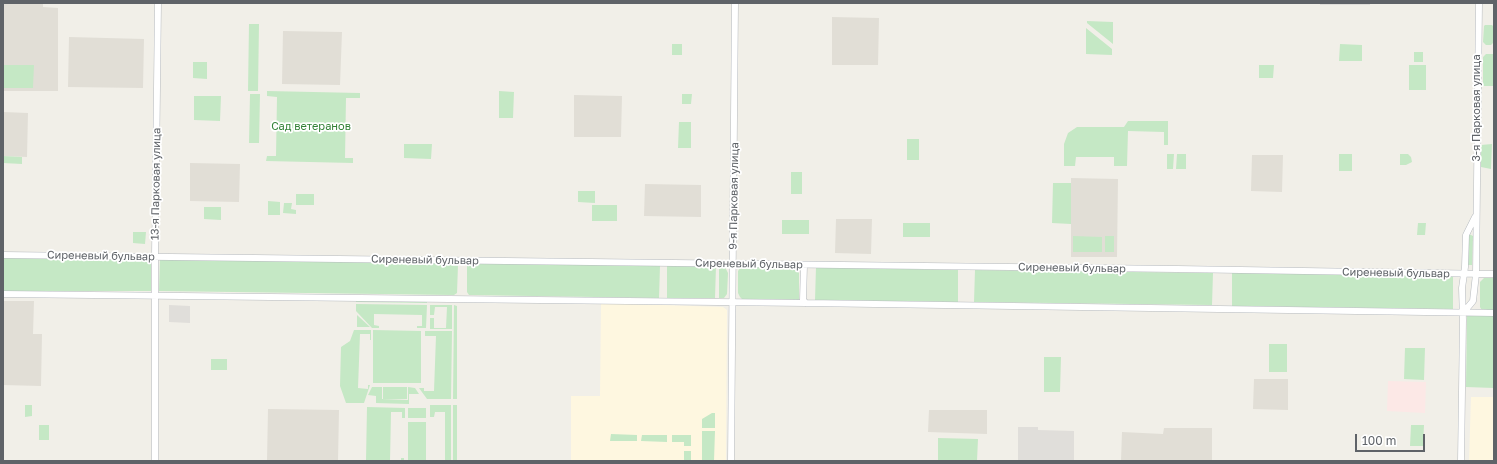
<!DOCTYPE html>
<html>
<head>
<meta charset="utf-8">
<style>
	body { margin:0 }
	#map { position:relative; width:1497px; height:464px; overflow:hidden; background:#f1efe8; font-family:"Golos Text",sans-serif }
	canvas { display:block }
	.frame { position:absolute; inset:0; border:4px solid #5f6368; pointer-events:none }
	.scale { position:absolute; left:1355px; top:434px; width:70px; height:18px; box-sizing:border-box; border:2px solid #5f6368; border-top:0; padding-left:5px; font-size:12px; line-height:14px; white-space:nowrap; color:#5f6368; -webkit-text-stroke:3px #fff; paint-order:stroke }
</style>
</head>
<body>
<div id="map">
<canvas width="1497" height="464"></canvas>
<div class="frame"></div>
<div class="scale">100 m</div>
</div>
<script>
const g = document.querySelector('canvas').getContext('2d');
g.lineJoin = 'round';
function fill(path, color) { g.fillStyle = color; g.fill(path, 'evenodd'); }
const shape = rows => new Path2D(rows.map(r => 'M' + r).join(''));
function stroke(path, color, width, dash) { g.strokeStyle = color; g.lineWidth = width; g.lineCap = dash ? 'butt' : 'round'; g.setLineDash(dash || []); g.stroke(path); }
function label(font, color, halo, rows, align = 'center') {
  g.font = font + ' "Golos Text",sans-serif'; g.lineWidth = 3.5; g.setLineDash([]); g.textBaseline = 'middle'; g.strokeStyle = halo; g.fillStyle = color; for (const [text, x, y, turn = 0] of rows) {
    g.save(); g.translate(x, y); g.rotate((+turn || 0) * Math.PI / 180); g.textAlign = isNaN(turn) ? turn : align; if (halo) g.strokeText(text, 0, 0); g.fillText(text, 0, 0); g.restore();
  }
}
const commercial = shape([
	[601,303,723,307,727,310,726,461,571,461,571,396,600,396],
	[1471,397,1494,397,1494,461,1469,461]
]);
const industrial = shape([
	[1320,3,1370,3,1370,5,1320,5],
	[169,305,190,306,190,323,169,322],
	[1018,427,1038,427,1038,430,1074,431,1074,461,1018,461]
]);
const education = shape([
	[3,3,43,3,43,7,58,8,58,91,3,91],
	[832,17,879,18,878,65,832,65],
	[283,31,342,32,340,85,282,84],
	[69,37,144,39,143,88,68,87],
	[574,95,622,96,621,137,574,137],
	[3,112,28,113,27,157,3,156],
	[1252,155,1283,155,1282,192,1251,191],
	[190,163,240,164,239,202,190,201],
	[1071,178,1118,179,1117,257,1071,257],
	[645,184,701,185,701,217,644,216],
	[836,219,872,219,871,254,835,253],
	[3,301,34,301,33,334,42,334,41,386,3,385],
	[1254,379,1288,379,1288,410,1253,409],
	[268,409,339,410,338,461,267,461],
	[929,410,987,410,987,434,928,432],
	[1164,428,1212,428,1212,461,1121,461,1122,432,1163,434]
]);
const medical = shape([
	[1388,381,1426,382,1425,413,1387,411]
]);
const green = shape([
	[1087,21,1113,22,1113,44,1087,23],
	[249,24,259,24,258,91,248,91],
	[1485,25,1492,25,1494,27,1493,43,1491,45,1486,45,1483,42,1484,26],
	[1086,28,1112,49,1112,55,1086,54],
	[672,44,682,44,682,55,672,55],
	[1340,44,1362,45,1362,61,1339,61],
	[1414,52,1423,52,1423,62,1414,62],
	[1486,54,1493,54,1493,86,1483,86,1483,57],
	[193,62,207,62,207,79,193,78],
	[3,65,34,65,33,88,3,88],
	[1259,65,1274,65,1273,78,1259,78],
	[1409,65,1426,65,1426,90,1409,90],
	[267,91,360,93,360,98,346,98,345,158,353,158,353,163,266,161,267,156,276,156,277,97,267,96],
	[499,91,514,92,513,118,499,118],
	[250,94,260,94,259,143,249,143],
	[682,94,692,94,691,104,682,104],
	[194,96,221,96,220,121,194,120],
	[1128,121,1168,121,1168,145,1164,145,1164,132,1128,131,1127,166,1114,166,1114,157,1076,157,1075,166,1064,166,1064,144,1068,133,1077,127,1124,127],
	[679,122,691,122,691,148,678,148],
	[907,139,919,139,919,160,907,160],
	[404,144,432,144,431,159,404,158],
	[1492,144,1491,169,1481,167,1481,145],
	[1167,154,1174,154,1173,169,1167,169],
	[1177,154,1186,154,1186,169,1176,169],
	[1339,154,1352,154,1352,171,1339,171],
	[1400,154,1408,154,1411,157,1412,162,1406,165,1400,165],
	[3,156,22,157,22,164,3,163],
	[791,172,802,172,802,194,791,194],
	[1053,183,1071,183,1071,224,1052,223],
	[578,191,595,191,595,203,578,202],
	[296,194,314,194,314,205,296,205],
	[268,201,280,202,280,215,268,215],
	[284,203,292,203,291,209,296,210,296,214,283,213],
	[592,205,617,205,617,221,592,221],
	[204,207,221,207,221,220,204,219],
	[782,220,809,220,809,234,782,234],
	[903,223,930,223,930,237,903,237],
	[1418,223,1426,223,1425,235,1417,235],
	[133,232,146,232,145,244,133,243],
	[1469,234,1473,236,1472,265,1466,265,1467,240],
	[1073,236,1102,237,1102,252,1073,252],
	[1105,236,1114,236,1114,252,1105,252],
	[3,257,151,259,151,291,3,291],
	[160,259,456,263,458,265,457,293,454,295,159,291],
	[469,263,660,266,659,298,469,295,467,292,467,266],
	[667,266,716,266,715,298,667,298],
	[719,266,725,267,728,273,727,294,724,298,719,298],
	[741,267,793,267,799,273,799,300,742,299,740,297,738,293,738,271],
	[816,267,958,270,958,302,815,300],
	[975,270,1213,273,1212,305,974,302],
	[1232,272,1453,276,1453,309,1232,306],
	[1484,278,1494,278,1494,311,1481,309,1480,307,1480,282],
	[356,301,427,302,427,303,356,302],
	[356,304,427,305,426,328,417,328,417,326,422,326,422,315,374,314,374,325,379,326,379,328,372,328,356,311],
	[430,305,452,305,452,329,430,329,430,318,434,318,434,328,446,328,447,307,435,307,434,315,430,315],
	[454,305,457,306,457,399,453,399],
	[357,315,370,327,357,327],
	[1467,316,1494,316,1494,388,1466,387],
	[354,330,371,330,371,340,370,340,370,334,360,334,358,388,368,389,368,385,370,385,364,403,346,403,340,386,341,347,350,341],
	[373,330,421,331,421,383,373,383],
	[425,331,452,331,451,399,427,399,419,388,424,388,424,391,434,391,436,336,425,336],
	[1269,344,1287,344,1287,372,1269,372],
	[1405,348,1425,348,1424,380,1404,379],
	[1044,357,1061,357,1060,392,1044,392],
	[211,359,227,359,227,370,211,370],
	[372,387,382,387,382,399,408,400,408,387,415,388,419,394,409,394,409,404,376,403,376,396,368,395],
	[383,387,407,387,407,399,383,399],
	[25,405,32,405,32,416,25,417],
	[430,405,451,405,451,461,445,461,445,412,435,412,434,417,430,417],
	[453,405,457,405,457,461,453,461],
	[367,407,405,408,405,418,402,418,402,412,391,412,390,461,401,461,401,458,404,458,404,461,366,461],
	[408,408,426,408,426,418,408,418],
	[712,413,715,413,715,428,702,428,702,419],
	[408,422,426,422,426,461,408,461],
	[39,425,49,425,49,440,39,440],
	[1411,425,1424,425,1423,446,1410,446],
	[702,431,715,431,714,461,702,461],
	[611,434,637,435,637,441,610,441],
	[642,435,667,435,667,442,641,441],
	[672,435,691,435,691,446,684,446,684,442,672,442],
	[938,438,978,439,977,461,938,461],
	[684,451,691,451,691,461,684,461]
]);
const secondary = shape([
	[3,255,1177,269,1494,274],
	[804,265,803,300,806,303],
	[3,294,806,303,1494,313],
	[1463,313,1473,301,1476,274,1479,3],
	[155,461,155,256,158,3],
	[731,461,735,3],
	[1461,461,1463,320,1462,288,1465,267,1466,235,1475,217]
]);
const streetNames = [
	["3-я Парковая улица",1477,108,-90],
	["13-я Парковая улица",156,184,-89],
	["9-я Парковая улица",734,196,-89],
	["Сиреневый бульвар",101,256,1],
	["Сиреневый бульвар",425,260,1],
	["Сиреневый бульвар",749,264,1],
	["Сиреневый бульвар",1072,268,1],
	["Сиреневый бульвар",1396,273,1]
];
const parkNames = [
	["Сад ветеранов",311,127]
];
fill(commercial, '#fef7e0');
fill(industrial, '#e0deda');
fill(education, '#e1ded6');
fill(medical, '#fce8e6');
fill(green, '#c5e8c5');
stroke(secondary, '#b6babf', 7);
stroke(secondary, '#fff', 6);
label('11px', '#5f6368', '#fff', streetNames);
label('11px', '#348238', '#fff', parkNames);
</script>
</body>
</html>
